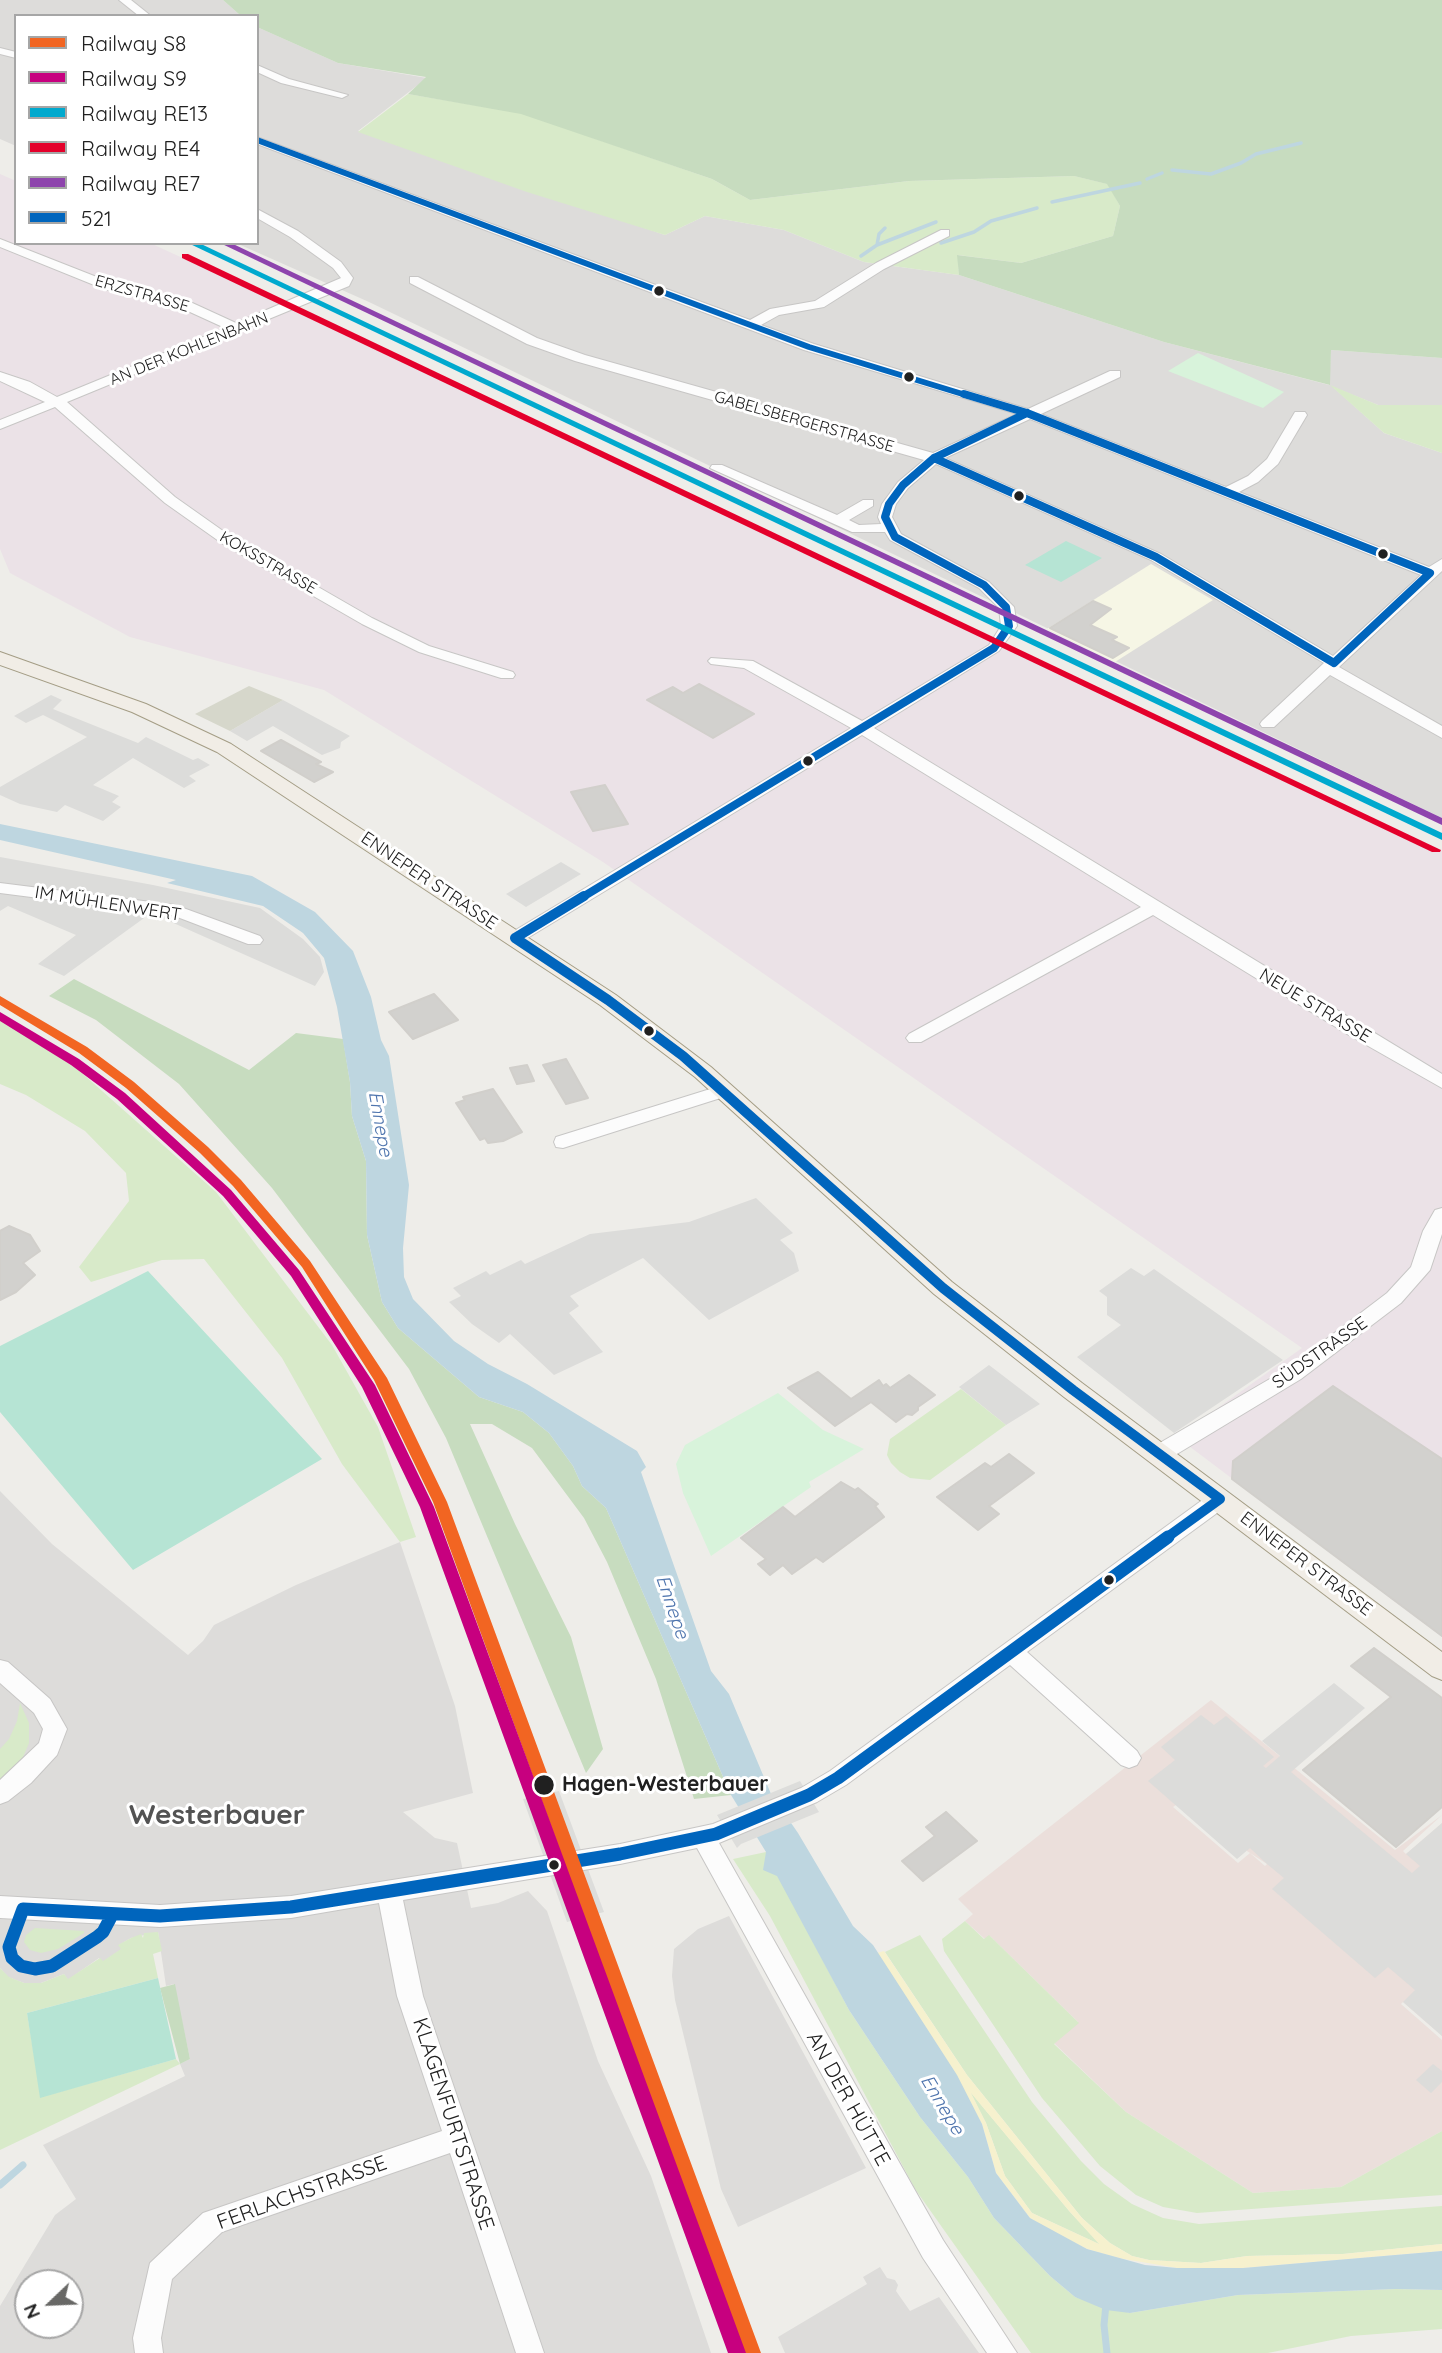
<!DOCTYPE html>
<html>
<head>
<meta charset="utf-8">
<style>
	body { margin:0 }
	#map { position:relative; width:1442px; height:2353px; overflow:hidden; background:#eeede9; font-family:Quicksand,sans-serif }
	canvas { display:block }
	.legend { position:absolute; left:14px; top:14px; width:245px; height:231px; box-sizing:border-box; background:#fff; border:2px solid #a6a6a6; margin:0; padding:9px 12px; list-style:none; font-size:21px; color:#202020 }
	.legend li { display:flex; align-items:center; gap:14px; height:35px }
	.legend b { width:35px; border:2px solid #a6a6a6 }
	.north { position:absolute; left:14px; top:2269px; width:70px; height:70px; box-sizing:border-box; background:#fff; border:2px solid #a6a6a6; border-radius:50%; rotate:247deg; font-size:19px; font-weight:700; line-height:28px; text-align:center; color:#202020 }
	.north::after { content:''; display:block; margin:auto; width:24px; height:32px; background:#686866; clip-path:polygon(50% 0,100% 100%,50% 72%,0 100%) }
</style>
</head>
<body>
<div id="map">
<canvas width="1442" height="2353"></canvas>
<ul class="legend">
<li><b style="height:9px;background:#f26522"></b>Railway S8</li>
<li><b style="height:9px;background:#c7007f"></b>Railway S9</li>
<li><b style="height:9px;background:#00a9ce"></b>Railway RE13</li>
<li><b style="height:9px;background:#e4002b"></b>Railway RE4</li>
<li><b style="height:9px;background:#8e44ad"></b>Railway RE7</li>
<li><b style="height:9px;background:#0065bd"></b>521</li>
</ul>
<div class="north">N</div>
</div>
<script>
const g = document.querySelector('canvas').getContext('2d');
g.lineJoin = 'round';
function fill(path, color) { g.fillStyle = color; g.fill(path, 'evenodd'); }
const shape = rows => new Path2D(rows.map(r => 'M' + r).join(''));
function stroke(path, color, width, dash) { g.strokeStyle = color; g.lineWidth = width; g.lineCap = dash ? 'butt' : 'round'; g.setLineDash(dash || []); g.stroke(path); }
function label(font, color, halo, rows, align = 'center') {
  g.font = font + ' Quicksand,sans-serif'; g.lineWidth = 6; g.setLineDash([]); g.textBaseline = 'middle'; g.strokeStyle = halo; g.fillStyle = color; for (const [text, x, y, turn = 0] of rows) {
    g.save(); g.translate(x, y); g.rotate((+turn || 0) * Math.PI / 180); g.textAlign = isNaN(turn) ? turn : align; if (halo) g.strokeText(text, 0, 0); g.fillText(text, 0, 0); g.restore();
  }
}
const residential = shape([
	[0,0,223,0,241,16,16,16,16,146,0,139],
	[257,27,338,63,427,78,358,131,665,235,705,216,784,230,864,262,959,275,1164,342,1329,385,1331,350,1442,358,1442,405,1378,405,1333,387,1384,433,1442,453,1442,818,369,302,236,243,257,243],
	[0,1491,52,1544,188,1655,203,1641,214,1625,296,1585,400,1542,455,1706,473,1793,403,1812,435,1838,457,1843,471,1908,498,1903,528,1891,547,1911,598,2061,651,2176,711,2353,0,2353,0,2306,55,2215,76,2199,43,2145,185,2076,180,2064,190,2059,174,1984,166,1986,158,1932,131,1938,119,1945,122,1949,103,1962,99,1958,68,1980,64,1974,41,1983,24,1983,8,1977,0,1968],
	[28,2283,70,2283,70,2325,28,2325],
	[729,1916,866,2168,738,2227,721,2189,675,2000,672,1976,674,1949,698,1929],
	[880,2267,887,2278,895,2280,898,2285,896,2291,910,2311,939,2297,979,2353,785,2353,778,2337,867,2284,863,2277]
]);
const commercial = shape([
	[1211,1700,1395,1850,1442,1815,1403,1851,1406,1854,1442,1823,1442,2036,1403,2002,1401,2004,1442,2040,1442,2131,1341,2187,1253,2193,1126,2112,1054,2043,1078,2022,990,1936,985,1939,965,1921,973,1914,958,1899],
	[1176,1805,1267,1864,1265,1866,1250,1853,1238,1863,1173,1807]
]);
const industrial = shape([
	[0,174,16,181,16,243,150,243,522,414,1442,851,1442,1637,1177,1437,1302,1348,603,862,324,690,130,637,10,573,0,549]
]);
const education = shape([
	[1151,564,1213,600,1115,662,1047,629]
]);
const religious = shape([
	[51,695,62,700,53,709,138,743,146,737,193,760,198,758,210,765,189,776,196,781,184,788,133,758,93,785,119,796,112,802,121,807,103,821,65,805,57,812,20,804,0,795,0,787,87,737,43,715,26,723,14,716],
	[283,700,350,736,341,742,340,748,322,755,273,726,247,741,230,731],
	[0,857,153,885,260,908,303,939,320,957,324,972,315,986,151,913,64,976,38,964,76,935,8,906,0,911],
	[561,862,581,874,526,907,506,894],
	[756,1198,793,1233,780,1240,794,1253,799,1271,709,1320,643,1258,570,1296,579,1306,569,1313,603,1352,554,1375,510,1334,499,1343,472,1324,449,1302,461,1296,453,1288,486,1271,490,1275,521,1260,525,1264,590,1234,689,1222],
	[1131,1268,1144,1276,1154,1269,1283,1360,1174,1433,1077,1357,1121,1325,1107,1315,1107,1297,1099,1291],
	[989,1365,1040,1404,1006,1425,959,1387],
	[1334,1683,1365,1708,1291,1772,1412,1873,1420,1866,1406,1854,1442,1823,1442,2036,1403,2002,1415,1990,1388,1967,1375,1978,1272,1889,1284,1878,1267,1864,1250,1848,1237,1859,1148,1781,1175,1760,1161,1747,1201,1715,1214,1725,1226,1716,1274,1757,1263,1766,1266,1768,1280,1756,1262,1741],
	[1433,2064,1442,2071,1442,2082,1431,2093,1416,2080]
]);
const construction = shape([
	[249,686,283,700,230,731,195,714]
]);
const grass = shape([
	[408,94,521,113,712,179,750,200,909,181,1074,176,1108,184,1120,206,1113,236,1021,263,958,255,959,275,864,262,784,230,705,216,665,235,527,192,358,132],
	[1330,385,1378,405,1442,405,1442,453,1384,433],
	[0,1020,75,1067,216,1192,332,1345,378,1427,416,1537,400,1542,342,1464,282,1358,204,1259,162,1260,91,1282,79,1267,129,1201,126,1173,85,1131,26,1095,0,1084],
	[961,1389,1006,1425,930,1480,910,1478,900,1472,891,1463,887,1455,890,1439],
	[20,1703,29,1723,29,1743,21,1762,0,1782,0,1749,9,1739,17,1721],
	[766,1852,849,2010,920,2117,968,2177,994,2218,1050,2276,1075,2297,1130,2313,1238,2295,1396,2289,1442,2290,1442,2329,1351,2336,1268,2353,1031,2353,915,2189,770,1916,733,1859],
	[965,1921,984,1939,989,1935,1079,2023,1054,2044,1126,2112,1253,2193,1341,2187,1442,2131,1442,2195,1197,2213,1163,2207,1136,2195,1100,2166,1042,2098,944,1951,942,1939],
	[35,1928,84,1931,84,1933,58,1949,41,1953,30,1950,24,1942,26,1935],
	[158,1932,162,1951,153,1954,158,1978,27,2013,41,2097,176,2059,180,2064,0,2150,0,1968,9,1977,24,1983,41,1983,64,1974,68,1979,100,1958,103,1961,121,1949,118,1945,131,1938,141,1934,143,1938,144,1933],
	[920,1935,1032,2102,1081,2161,1104,2184,1132,2204,1163,2218,1199,2224,1442,2206,1442,2244,1343,2254,1247,2256,1201,2263,1149,2260,1132,2256,1110,2243,1082,2218,967,2075,885,1952],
	[969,2090,1070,2212,1101,2245,1032,2213,1005,2176,986,2123]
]);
const forest = shape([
	[223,0,1442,0,1442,358,1331,350,1330,385,1164,342,959,275,957,255,1021,263,1113,236,1120,206,1107,184,1074,176,909,181,750,200,712,179,521,114,408,94,426,77,338,63,257,27,257,16,241,16],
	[74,979,249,1070,296,1033,343,1039,350,1082,352,1116,366,1161,367,1235,382,1302,398,1328,479,1397,523,1412,549,1433,573,1466,582,1486,606,1508,731,1795,694,1799,656,1679,607,1562,584,1518,532,1448,492,1424,470,1424,515,1524,571,1637,603,1749,586,1773,446,1438,409,1369,272,1188,179,1084,96,1020,49,996],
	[175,1984,190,2059,180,2064,160,1988]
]);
const sand = shape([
	[884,1951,967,2075,1082,2218,1110,2243,1132,2256,1149,2260,1201,2263,1247,2256,1343,2254,1442,2244,1442,2251,1243,2268,1177,2268,1118,2258,1087,2249,1049,2230,1030,2218,996,2173,982,2124,877,1953],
	[971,2093,1070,2212,1099,2244,1032,2213,1005,2176,986,2123]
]);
const park = shape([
	[1198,353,1284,392,1263,408,1168,371],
	[778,1393,823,1430,864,1449,809,1482,811,1487,711,1556,683,1493,676,1464,685,1445]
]);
const pitch = shape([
	[1066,541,1102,558,1061,582,1025,565],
	[148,1271,322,1459,133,1570,0,1412,0,1346],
	[158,1978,176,2059,40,2098,27,2013]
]);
const water = shape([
	[0,824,252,876,315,912,353,951,371,997,381,1040,389,1056,409,1185,403,1248,404,1277,413,1299,454,1341,488,1364,527,1384,637,1451,646,1467,641,1472,711,1671,729,1694,771,1794,798,1833,853,1926,873,1945,957,2075,982,2124,996,2173,1030,2218,1087,2249,1145,2265,1177,2268,1243,2268,1442,2251,1442,2290,1396,2289,1238,2295,1130,2313,1106,2310,1075,2297,1050,2276,994,2218,968,2177,920,2117,849,2010,777,1876,763,1870,766,1852,731,1795,606,1508,582,1486,573,1466,549,1433,523,1412,479,1397,398,1328,382,1302,367,1235,366,1161,352,1116,350,1082,337,1007,324,958,303,933,263,906,167,883,176,880,0,840]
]);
const pier = shape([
	[800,1781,819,1812,741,1844,737,1848,717,1815],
	[559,1791,604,1912,567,1922,523,1799]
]);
const streamFar1 = shape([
	[1172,170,1211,174,1241,163,1256,154,1301,143],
	[1147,179,1162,173],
	[1052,202,1140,183],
	[941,243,974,232,991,221,1037,208],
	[877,245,879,234,885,228],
	[861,256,877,245,936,222]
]);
const stream = shape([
	[0,2185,23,2165],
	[1106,2304,1104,2325,1107,2353]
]);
const building = shape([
	[1093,601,1111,609,1090,625,1117,637,1112,640,1129,648,1113,658,1050,628,1093,601],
	[699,684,754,714,713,738,647,700,673,687,683,693,699,684],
	[281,740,321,762,316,764,333,772,314,782,261,751,281,740],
	[605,785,628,824,593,831,571,792,605,785],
	[434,994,458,1020,413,1039,389,1012,434,994],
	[566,1059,588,1098,566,1104,543,1065,566,1059],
	[527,1065,534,1081,517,1084,510,1068,527,1065],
	[493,1089,522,1132,503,1141,488,1143,485,1138,480,1140,456,1103,465,1100,463,1097,493,1089],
	[9,1226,30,1235,40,1251,23,1263,35,1275,16,1292,0,1300,0,1231,9,1226],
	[818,1372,851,1399,879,1380,883,1386,886,1384,890,1388,909,1375,935,1395,918,1407,918,1410,912,1415,907,1414,896,1422,871,1402,835,1426,788,1388,818,1372],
	[1333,1386,1442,1459,1442,1636,1232,1479,1233,1461,1333,1386],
	[1009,1454,1034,1473,989,1506,999,1514,978,1530,937,1497,985,1463,991,1467,1009,1454],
	[841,1482,855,1490,858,1488,878,1504,875,1506,884,1517,823,1562,816,1557,792,1574,783,1565,770,1575,758,1564,766,1559,741,1538,783,1507,795,1517,841,1482],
	[1374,1648,1442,1698,1442,1807,1396,1847,1303,1770,1391,1697,1351,1666,1374,1648],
	[946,1812,977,1841,923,1881,902,1861,935,1836,926,1827,946,1812]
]);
const minor = shape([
	[119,0,131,0,151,16,139,16,119,0],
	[0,48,16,52,16,58,0,54,0,48],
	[257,65,289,79,348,95,342,98,281,83,257,72,257,65],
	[257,137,750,320,770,309,815,301,876,263,941,230,949,230,949,236,884,269,824,307,779,315,761,325,814,344,1028,409,1110,371,1120,371,1120,377,1041,414,1226,487,1248,476,1267,459,1295,412,1305,412,1307,415,1278,464,1258,482,1239,492,1429,567,1442,559,1442,571,1339,667,1442,726,1442,738,1330,675,1274,727,1262,727,1260,724,1262,721,1324,663,1151,560,936,464,908,488,896,504,892,517,901,534,989,582,1014,607,1017,626,999,651,874,728,1442,1074,1442,1088,1347,1034,1153,915,921,1042,909,1042,906,1038,909,1034,1141,907,862,735,521,942,509,942,506,938,509,934,851,728,744,668,711,664,708,661,711,658,753,661,862,721,989,645,1001,626,999,608,979,588,890,540,885,532,852,532,710,468,712,465,722,465,837,515,863,500,873,500,873,506,849,520,859,525,881,524,878,517,882,504,898,482,924,460,575,361,527,344,410,283,410,277,418,277,537,338,585,355,933,453,1017,414,804,350,257,144,257,137],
	[1030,419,1421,575,1333,656,1161,554,945,458,1030,419],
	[257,209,298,231,341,262,353,278,349,286,67,402,175,497,233,538,372,618,429,646,513,672,515,675,513,678,501,678,419,652,362,624,223,544,165,503,55,407,0,429,0,420,45,402,0,381,0,372,30,382,57,397,225,328,179,307,104,289,0,247,0,239,112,283,188,301,236,323,341,278,333,268,290,237,257,218,257,209],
	[0,883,175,905,260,936,263,940,260,944,248,944,172,915,0,893,0,883],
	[723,1085,730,1087,732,1091,730,1095,563,1148,556,1147,554,1142,556,1137,723,1085],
	[1442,1208,1442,1234,1430,1270,1401,1303,1301,1379,1167,1460,1159,1462,1151,1460,1148,1454,1151,1448,1287,1369,1387,1293,1411,1267,1423,1231,1435,1210,1442,1208],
	[1220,1491,1228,1493,1231,1499,1228,1505,1027,1652,1137,1751,1141,1758,1137,1765,1129,1768,1121,1765,1010,1665,846,1785,817,1802,719,1843,943,2240,1017,2353,987,2353,923,2258,697,1848,620,1864,403,1900,423,1996,544,2353,516,2353,450,2153,222,2232,172,2279,161,2338,163,2353,135,2353,133,2338,150,2263,203,2213,442,2131,397,1996,379,1903,291,1918,160,1927,0,1918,0,1896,160,1905,291,1896,620,1844,713,1824,801,1788,830,1771,1212,1493,1220,1491],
	[0,1660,8,1662,50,1699,67,1729,57,1755,31,1783,8,1801,0,1804,0,1780,39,1743,43,1729,34,1713,0,1683,0,1660]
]);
const major = shape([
	[0,652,146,704,231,744,616,995,711,1067,952,1282,1082,1383,1442,1652,1442,1680,1432,1676,1064,1397,934,1294,695,1077,600,1005,217,752,132,712,0,665,0,652]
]);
const bus1Far3 = shape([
	[257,140,809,347,969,396]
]);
const bus1Far2 = shape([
	[964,394,1027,413,1430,573],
	[934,458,1156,557,1334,663],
	[1334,663,1430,573],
	[581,898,994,648,1009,626,1006,607,984,585,895,537,885,517,889,504,903,485,934,458,1027,413]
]);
const bus1Far1 = shape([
	[515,938,584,896],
	[515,938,608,1000,683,1056,943,1288,1073,1390,1220,1499],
	[1166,1538,1220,1499]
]);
const bus1 = shape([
	[23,1909,160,1916,291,1907,620,1854,716,1834,809,1795,838,1778,1168,1537],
	[23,1909,9,1947,12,1958,21,1966,35,1969,52,1966,97,1937,103,1932,112,1915]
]);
const rail1 = shape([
	[0,996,87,1047,134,1082,208,1147,241,1180,310,1261,387,1378,447,1502,761,2353,743,2353,433,1502,374,1380,302,1267,233,1186,200,1153,126,1088,79,1053,0,1005,0,996]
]);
const rail2 = shape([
	[0,1012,79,1059,125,1093,231,1190,299,1270,375,1385,434,1507,746,2353,728,2353,420,1507,362,1387,291,1276,223,1196,117,1099,71,1065,0,1021,0,1012]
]);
const rail3 = shape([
	[188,243,199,243,1442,833,1442,840,188,243]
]);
const rail4 = shape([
	[182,254,188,254,1441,850,1440,852,1432,852,182,258,182,254]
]);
const rail5 = shape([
	[220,243,231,243,1442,818,1442,825,220,243]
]);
const markers = [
	[659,291,6,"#202020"],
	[909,377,6,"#202020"],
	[1019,496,6,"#202020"],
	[1383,554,6,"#202020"],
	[808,761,6,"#202020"],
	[649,1031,6,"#202020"],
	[1109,1580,6,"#202020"],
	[544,1785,11,"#202020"],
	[554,1865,6,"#202020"]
];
const farStreetnames = [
	["ERZSTRASSE",142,294,16],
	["AN DER KOHLENBAHN",189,349,-22],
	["GABELSBERGERSTRASSE",804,422,16],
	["KOKSSTRASSE",268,563,30]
];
const streetNames = [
	["ENNEPER STRASSE",429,881,34],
	["IM MÜHLENWERT",108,904,9],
	["NEUE STRASSE",1315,1006,31],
	["SÜDSTRASSE",1320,1353,-35],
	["ENNEPER STRASSE",1306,1564,37]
];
const waterNames = [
	["Ennepe",380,1124,80],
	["Ennepe",672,1607,71],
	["Ennepe",942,2105,59]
];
const nearStopnames = [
	["Hagen-Westerbauer",562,1785]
];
const nearStreetnames = [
	["AN DER HÜTTE",848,2099,61],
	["KLAGENFURTSTRASSE",453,2124,72],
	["FERLACHSTRASSE",302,2193,-20]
];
const nearDistrictnames = [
	["Westerbauer",217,1816]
];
fill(residential, '#dddcda');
fill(commercial, '#ebdfdb');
fill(industrial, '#ebe2e7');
fill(education, '#f6f6e5');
fill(religious, '#dcdcda');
fill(construction, '#d6d7cb');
fill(grass, '#d8eac9');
fill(forest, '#c7dcbf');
fill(sand, '#f6f1ce');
fill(park, '#d8f3db');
fill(pitch, '#b6e4d4');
fill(water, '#bed6e0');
fill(pier, '#dddddb');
stroke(streamFar1, '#bed6e0', 3.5);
stroke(stream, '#bed6e0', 7);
fill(building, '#d2d1ce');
stroke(building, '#d1cfcb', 2);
stroke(minor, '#c7c6c5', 2);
stroke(major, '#a49d85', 2);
fill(minor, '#fcfcfc');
fill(major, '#f1ede6');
stroke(bus1Far3, '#0065bd', 6);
stroke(bus1Far2, '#0065bd', 8);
stroke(bus1Far1, '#0065bd', 10);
stroke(bus1, '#0065bd', 13);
fill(rail1, '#f26522');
fill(rail2, '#c7007f');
fill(rail3, '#00a9ce');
fill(rail4, '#e4002b');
fill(rail5, '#8e44ad');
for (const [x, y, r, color] of markers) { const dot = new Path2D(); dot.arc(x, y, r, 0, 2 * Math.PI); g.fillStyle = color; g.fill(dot); stroke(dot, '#fff', 2.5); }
label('16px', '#202020', '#fff', farStreetnames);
label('18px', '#202020', '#fff', streetNames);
label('italic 19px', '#4f75ae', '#fff', waterNames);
label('bold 21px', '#202020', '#fff', nearStopnames, 'left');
label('21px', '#202020', '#fff', nearStreetnames);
label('bold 28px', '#535353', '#fff', nearDistrictnames);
</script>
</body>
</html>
